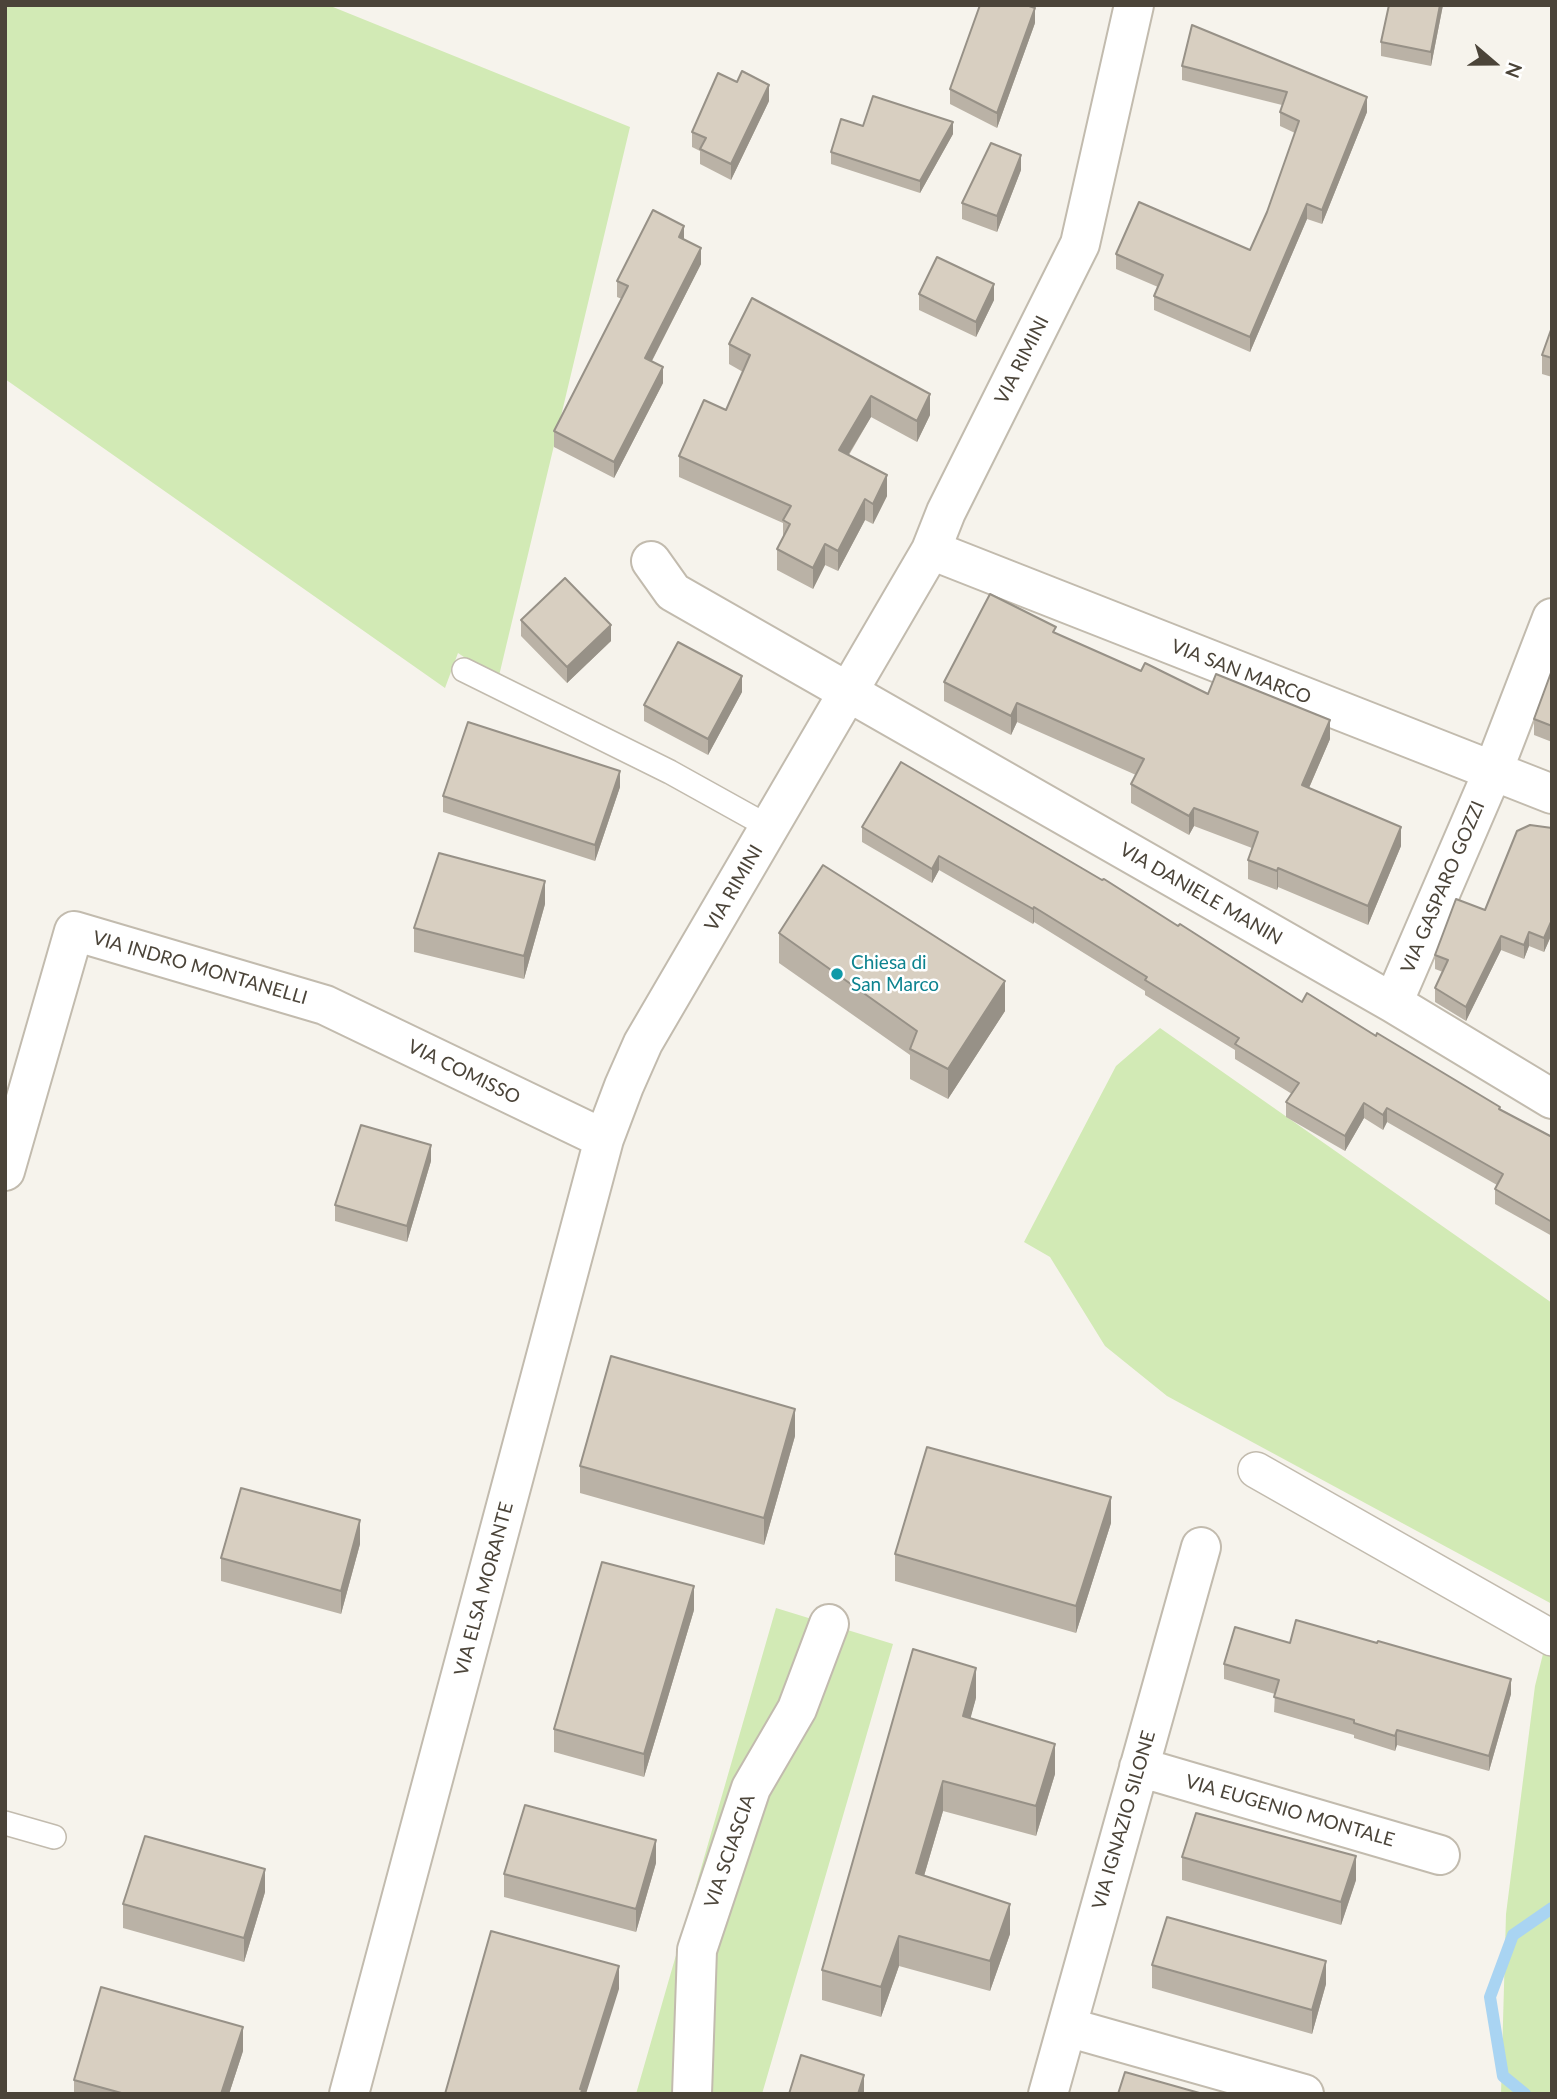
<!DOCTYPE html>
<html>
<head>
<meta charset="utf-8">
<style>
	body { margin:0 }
	#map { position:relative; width:1557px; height:2099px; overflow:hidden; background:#f6f3ec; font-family:Lato,sans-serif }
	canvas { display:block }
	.frame { position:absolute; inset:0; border:7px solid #4b4439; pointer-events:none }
	.north { position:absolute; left:1459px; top:28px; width:70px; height:70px; -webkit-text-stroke:5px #fff; paint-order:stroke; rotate:110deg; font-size:19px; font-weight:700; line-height:28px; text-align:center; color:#4b4439 }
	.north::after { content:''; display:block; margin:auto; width:24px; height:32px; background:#4b4439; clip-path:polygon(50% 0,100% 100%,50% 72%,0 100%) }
</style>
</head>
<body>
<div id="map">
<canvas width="1557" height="2099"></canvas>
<div class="frame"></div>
<div class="north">N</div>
</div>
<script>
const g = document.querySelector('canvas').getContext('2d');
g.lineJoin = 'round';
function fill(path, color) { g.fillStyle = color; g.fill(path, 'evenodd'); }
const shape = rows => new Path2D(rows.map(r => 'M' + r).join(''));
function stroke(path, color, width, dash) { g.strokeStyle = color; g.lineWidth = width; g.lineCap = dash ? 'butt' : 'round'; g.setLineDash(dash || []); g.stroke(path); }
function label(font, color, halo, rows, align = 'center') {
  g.font = font + ' Lato,sans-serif'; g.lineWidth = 5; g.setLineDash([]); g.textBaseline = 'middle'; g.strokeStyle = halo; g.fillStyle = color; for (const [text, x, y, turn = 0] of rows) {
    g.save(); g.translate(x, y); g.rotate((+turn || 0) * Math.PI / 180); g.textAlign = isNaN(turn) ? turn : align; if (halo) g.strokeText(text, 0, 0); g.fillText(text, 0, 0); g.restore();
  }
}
const green = shape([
	[5,5,328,5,630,127,498,680,458,653,445,688,5,379],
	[1160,1028,1552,1303,1552,1604,1167,1396,1105,1346,1050,1257,1024,1242,1116,1066],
	[776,1608,893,1644,762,2094,636,2094],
	[1552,1618,1552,2094,1501,2094,1506,1914,1535,1686]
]);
const stream = shape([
	[1525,2094,1503,2076,1490,1997,1513,1935,1552,1908]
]);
const service = shape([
	[464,670,670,772,769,827],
	[5,1823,54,1837]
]);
const pedestrian = shape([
	[1256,1470,1552,1638]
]);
const minor = shape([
	[931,550,1552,794],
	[651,561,673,592,1393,1003,1552,1099],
	[1393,1003,1493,771,1552,618],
	[5,1171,74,931,325,1005,604,1139],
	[1139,1767,1440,1855],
	[1067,2027,1304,2094],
	[349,2094,604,1139,624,1086,643,1043,931,550,946,512,1080,244,1134,5],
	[692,2094,697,1950,751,1788,797,1709,829,1624],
	[1048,2094,1201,1547]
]);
const wall = shape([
	[1389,5,1443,5,1431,66,1381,56,1381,42],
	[1035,23,997,128,950,104,950,89],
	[1182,66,1367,112,1322,224,1307,219,1250,352,1154,310,1154,296,1158,287,1116,269,1116,254,1250,250,1267,212,1295,133,1280,126,1280,112,1282,105,1182,80],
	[769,101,731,180,700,164,700,151,692,147,692,132],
	[863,126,953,134,920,193,831,164,831,152],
	[1021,170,997,232,962,219,962,203],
	[684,240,701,264,652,361,663,383,614,478,554,447,554,431,622,299,617,297,617,281],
	[919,294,994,300,976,337,919,310],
	[1552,327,1552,377,1542,374,1542,355],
	[729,344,930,415,917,442,871,417,849,455,887,496,873,524,865,520,838,571,825,565,813,589,777,570,777,549,783,537,783,523,679,477,679,456,726,410,743,372,729,364],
	[521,620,611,641,567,683,521,636],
	[1056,633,1141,671,1208,694,1330,739,1309,788,1401,846,1368,925,1278,887,1277,890,1248,879,1248,860,1252,848,1194,826,1189,835,1131,803,1131,784,1136,775,1017,722,1011,735,944,701,944,682],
	[1552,670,1552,742,1534,735,1534,719],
	[742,692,708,755,644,721,644,705],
	[620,787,595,861,443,812,443,796],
	[862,827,1178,926,1302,1002,1376,1036,1500,1109,1552,1137,1552,1236,1495,1204,1495,1189,1497,1185,1387,1122,1383,1130,1364,1118,1345,1151,1286,1117,1286,1102,1292,1094,1235,1059,1235,1050,1145,995,1145,991,1034,922,1033,924,939,870,932,883,862,842],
	[1552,828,1552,937,1551,936,1544,952,1529,946,1524,959,1501,950,1466,1021,1435,1002,1435,988,1443,972,1435,969,1435,955,1485,910],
	[545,904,524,979,414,952,414,928],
	[779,933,1005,1011,948,1099,910,1079,910,1055,779,963],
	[431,1161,407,1242,335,1221,335,1205],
	[795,1436,764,1545,580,1493,580,1466],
	[1111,1523,1076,1633,895,1581,895,1554],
	[360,1544,341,1614,221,1581,221,1558],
	[694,1610,644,1777,554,1752,554,1729],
	[1290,1643,1511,1694,1489,1771,1397,1745,1395,1751,1354,1738,1354,1735,1274,1712,1275,1694,1224,1679,1224,1664],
	[976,1698,970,1718,1055,1774,1036,1836,943,1811,924,1876,1010,1934,990,1991,899,1966,881,2017,822,2000,822,1970],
	[1182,1857,1356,1880,1341,1925,1182,1880],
	[656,1863,636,1932,504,1897,504,1874],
	[265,1892,244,1962,123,1928,123,1904],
	[1152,1965,1326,1984,1312,2034,1152,1988],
	[243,2051,229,2094,74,2094,74,2080]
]);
const shadedWall = shape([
	[1440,5,1443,5,1431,66,1431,52],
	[1035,8,1035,23,997,128,997,113],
	[769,85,769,101,731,180,731,164],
	[1367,97,1367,112,1322,224,1322,210],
	[953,122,953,134,920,193,920,181],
	[1021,155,1021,170,997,232,997,216],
	[1307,204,1307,219,1250,352,1250,337],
	[684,226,684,242,679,237],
	[701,248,701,264,645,374,645,358],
	[994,284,994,300,976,337,976,322],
	[663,367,663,383,614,478,614,462],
	[930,394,930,415,917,442,917,421],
	[871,396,871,417,839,470,839,450],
	[887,475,887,496,873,524,873,504],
	[865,499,865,520,838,571,838,551],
	[825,544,825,565,813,589,813,568],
	[611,625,611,641,567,683,567,667],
	[742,676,742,692,708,755,708,739],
	[1017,703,1017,722,1011,735,1011,716],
	[1330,720,1330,739,1302,804,1302,785],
	[620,771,620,787,595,861,595,845],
	[1194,808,1194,826,1189,835,1189,816],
	[1401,827,1401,846,1368,925,1368,906],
	[939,856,939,870,932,883,932,869],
	[1278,868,1278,887,1277,890,1277,871],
	[545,881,545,904,524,979,524,956],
	[1034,907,1034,922,1033,924,1033,909],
	[1551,922,1551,936,1544,952,1544,938],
	[1529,932,1529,946,1524,959,1524,945],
	[1501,936,1501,950,1466,1021,1466,1007],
	[1005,981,1005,1011,948,1099,948,1069],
	[1364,1103,1364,1118,1345,1151,1345,1136],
	[1387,1108,1387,1122,1383,1130,1383,1115],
	[431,1145,431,1161,407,1242,407,1226],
	[795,1409,795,1436,764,1545,764,1518],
	[1111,1497,1111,1523,1076,1633,1076,1606],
	[360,1520,360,1544,341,1614,341,1591],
	[694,1586,694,1610,644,1777,644,1754],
	[976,1668,976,1698,963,1746,963,1716],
	[1511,1679,1511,1694,1489,1771,1489,1756],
	[1397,1730,1397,1745,1395,1751,1395,1736],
	[1055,1744,1055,1774,1036,1836,1036,1806],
	[943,1781,943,1811,916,1903,916,1873],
	[656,1840,656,1863,636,1932,636,1909],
	[1356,1856,1356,1880,1341,1925,1341,1902],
	[265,1869,265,1892,244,1962,244,1938],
	[1010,1904,1010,1934,990,1991,990,1961],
	[899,1936,899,1966,881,2017,881,1987],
	[1326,1961,1326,1984,1312,2034,1312,2010],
	[619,1966,619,1989,586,2094,580,2094,580,2089],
	[243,2027,243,2051,229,2094,221,2094],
	[864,2075,864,2094,858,2094]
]);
const building = shape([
	[980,5,1026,5,1035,8,997,113,950,89,980,5],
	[1389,5,1440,5,1431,52,1381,42,1389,5],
	[1192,25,1367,97,1322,210,1307,204,1250,337,1154,296,1163,275,1116,254,1139,202,1250,250,1267,212,1299,121,1280,112,1287,92,1182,66,1192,25],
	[742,71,769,85,731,164,700,149,706,138,692,132,718,73,737,82,742,71],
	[873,96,953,122,920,181,831,152,841,119,863,126,873,96],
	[991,143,1021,155,997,216,962,203,991,143],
	[653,210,684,226,679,237,701,248,645,358,663,367,614,462,554,431,628,286,617,281,653,210],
	[937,257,994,284,976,322,919,294,937,257],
	[752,298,930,394,917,421,871,396,839,450,887,475,873,504,865,499,838,551,825,544,813,568,777,549,790,524,783,520,791,506,679,456,704,400,726,410,750,355,729,344,752,298],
	[1552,327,1552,358,1542,355,1552,327],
	[565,578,611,625,567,667,521,620,565,578],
	[990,594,1056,627,1053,632,1141,671,1145,663,1208,694,1216,674,1330,720,1302,785,1401,827,1368,906,1278,868,1277,871,1248,860,1258,832,1194,808,1189,816,1131,784,1144,759,1017,703,1011,716,944,682,990,594],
	[678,642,742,676,708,739,644,705,678,642],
	[1552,670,1552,726,1534,719,1552,670],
	[468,722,620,771,595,845,443,796,468,722],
	[901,762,1102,880,1104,879,1178,926,1180,924,1302,1002,1307,993,1376,1036,1377,1033,1500,1107,1499,1109,1552,1137,1552,1222,1495,1189,1503,1174,1387,1108,1383,1115,1364,1103,1345,1136,1286,1102,1299,1083,1235,1044,1239,1038,1145,980,1147,977,1034,907,1033,909,939,856,932,869,862,827,901,762],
	[1530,825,1552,828,1552,923,1551,922,1544,938,1529,932,1524,945,1501,936,1466,1007,1435,988,1448,960,1435,955,1456,899,1485,910,1517,831,1530,825],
	[439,853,545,881,524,956,414,928,439,853],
	[823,865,1005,981,948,1069,910,1049,917,1031,779,933,823,865],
	[361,1125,431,1145,407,1226,335,1205,361,1125],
	[611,1356,795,1409,764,1518,580,1466,611,1356],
	[927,1447,1111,1497,1076,1606,895,1554,927,1447],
	[241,1488,360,1520,341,1591,221,1558,241,1488],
	[602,1562,694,1586,644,1754,554,1729,602,1562],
	[1296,1620,1377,1643,1378,1641,1511,1679,1489,1756,1397,1730,1395,1736,1354,1723,1354,1720,1274,1697,1279,1680,1224,1664,1235,1627,1290,1643,1296,1620],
	[913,1649,976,1668,963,1716,1055,1744,1036,1806,943,1781,916,1873,1010,1904,990,1961,899,1936,881,1987,822,1970,913,1649],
	[525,1805,656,1840,636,1909,504,1874,525,1805],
	[1196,1813,1356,1856,1341,1902,1182,1857,1196,1813],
	[145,1836,265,1869,244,1938,123,1904,145,1836],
	[1167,1917,1326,1961,1312,2010,1152,1965,1167,1917],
	[491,1931,619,1966,580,2089,582,2089,581,2094,445,2094,491,1931],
	[101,1987,243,2027,221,2094,125,2094,74,2080,101,1987],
	[801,2055,864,2075,858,2094,789,2094,801,2055],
	[1125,2072,1203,2094,1118,2094,1125,2072]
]);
const markers = [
	[837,974,7,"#0f9aa8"]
];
const streetNames = [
	["VIA RIMINI",1022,360,-63],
	["VIA SAN MARCO",1241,672,21],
	["VIA GASPARO GOZZI",1443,887,-67],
	["VIA RIMINI",734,888,-60],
	["VIA DANIELE MANIN",1201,894,30],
	["VIA INDRO MONTANELLI",200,968,16],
	["VIA COMISSO",464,1072,26],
	["VIA ELSA MORANTE",484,1589,-75],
	["VIA EUGENIO MONTALE",1290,1811,16],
	["VIA IGNAZIO SILONE",1124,1820,-74],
	["VIA SCIASCIA",730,1851,-71]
];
const cultureNames = [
	["Chiesa di",851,963],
	["San Marco",851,985]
];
fill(green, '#d2eab5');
stroke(stream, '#a9d4f2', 12);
stroke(service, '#c2bbae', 26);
stroke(pedestrian, '#c2bbae', 38);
stroke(minor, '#c2bbae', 42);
stroke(service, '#fff', 23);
stroke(pedestrian, '#fff', 35);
stroke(minor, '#fff', 38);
fill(wall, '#bab2a6');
fill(shadedWall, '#979187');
fill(building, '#d8cfc1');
stroke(building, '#979187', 2);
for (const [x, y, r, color] of markers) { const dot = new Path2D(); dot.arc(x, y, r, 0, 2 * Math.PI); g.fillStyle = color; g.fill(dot); stroke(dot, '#fff', 2.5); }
label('19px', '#4b4439', '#fff', streetNames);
label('19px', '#0d838f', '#fff', cultureNames, 'left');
</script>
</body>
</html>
